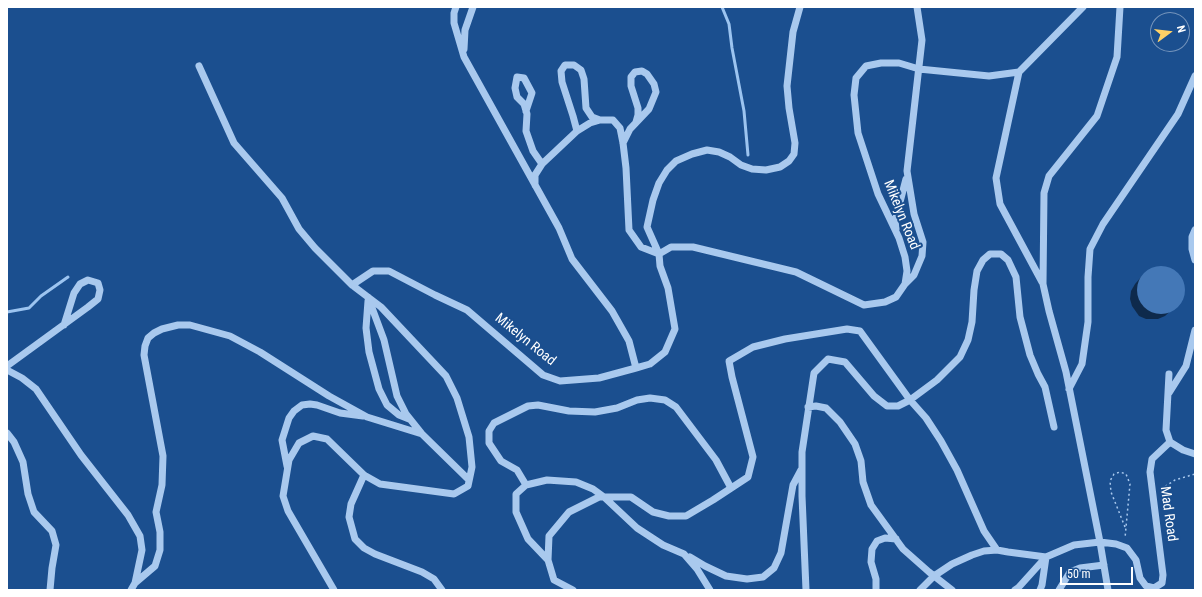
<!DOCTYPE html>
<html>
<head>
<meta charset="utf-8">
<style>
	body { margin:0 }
	#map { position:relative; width:1202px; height:597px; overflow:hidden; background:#1b4f8f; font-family:"Roboto Condensed",sans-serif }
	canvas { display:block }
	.frame { position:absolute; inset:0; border:8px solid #fff; pointer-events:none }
	.north { position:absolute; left:1150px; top:12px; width:40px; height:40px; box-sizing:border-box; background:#1b4f8f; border:1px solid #7695bc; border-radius:50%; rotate:75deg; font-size:11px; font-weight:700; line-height:16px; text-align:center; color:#fff }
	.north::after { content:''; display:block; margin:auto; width:14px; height:18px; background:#ffd166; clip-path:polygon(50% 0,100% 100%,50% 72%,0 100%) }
	.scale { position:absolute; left:1060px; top:567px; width:73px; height:18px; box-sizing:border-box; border:2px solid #fff; border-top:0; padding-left:5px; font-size:12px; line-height:14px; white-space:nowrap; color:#fff; -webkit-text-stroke:3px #1b4f8f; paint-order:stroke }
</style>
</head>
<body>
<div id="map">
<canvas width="1202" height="597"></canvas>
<div class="frame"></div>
<div class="north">N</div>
<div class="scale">50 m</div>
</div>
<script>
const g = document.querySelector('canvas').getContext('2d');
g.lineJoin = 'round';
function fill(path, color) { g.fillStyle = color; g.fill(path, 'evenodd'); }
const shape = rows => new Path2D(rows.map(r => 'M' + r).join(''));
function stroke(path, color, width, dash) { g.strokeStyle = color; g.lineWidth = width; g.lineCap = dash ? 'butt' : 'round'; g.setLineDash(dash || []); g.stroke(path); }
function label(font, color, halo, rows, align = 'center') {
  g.font = font + ' "Roboto Condensed",sans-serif'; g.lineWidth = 4; g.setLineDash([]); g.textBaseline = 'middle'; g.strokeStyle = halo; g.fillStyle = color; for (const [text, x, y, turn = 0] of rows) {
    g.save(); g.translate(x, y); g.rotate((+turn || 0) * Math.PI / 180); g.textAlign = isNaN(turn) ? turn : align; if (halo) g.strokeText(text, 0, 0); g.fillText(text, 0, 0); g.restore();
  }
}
const shadow = shape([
	[1159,267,1167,268,1177,274,1182,281,1183,288,1183,296,1179,303,1165,316,1158,319,1146,319,1139,316,1132,306,1130,299,1131,291,1135,284,1142,276,1152,269]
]);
const stream = shape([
	[722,7,729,24,732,48,744,111,748,155],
	[7,312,29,308,41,296,68,277]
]);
const building = shape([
	'1137 290a24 24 0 1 1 48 0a24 24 0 1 1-48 0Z'
]);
const path = shape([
	[1161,489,1175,480,1195,474],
	[1125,527,1111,492,1110,481,1114,474,1120,472,1126,474,1130,484,1125,538]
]);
const minor = shape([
	[456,7,454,13,454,23,464,57,559,228,572,259,612,311,629,341,636,368],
	[464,49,465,30,473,7],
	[199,66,234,143,282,198,299,229,315,248,352,285],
	[1019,72,996,178,1000,204,1042,282],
	[526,111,532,93,524,78,517,77,515,88,517,97,524,104,527,114,526,131,533,151,542,164],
	[577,131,573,116,562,82,561,71,565,65,574,65,581,70,584,79,586,108,592,117,600,120],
	[623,143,630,129,649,109,656,92,654,84,647,74,642,71,635,72,631,77,631,86,638,108,638,115,636,122],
	[535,185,535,175,542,164,577,131,590,123,600,120,613,120,620,128,623,143,626,168,629,230,641,247,659,254],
	[896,229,895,221,906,179],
	[1195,230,1192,237,1192,249,1195,260],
	[659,254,647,227,653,200,659,183,667,170,676,161,692,154,707,150,719,152,730,157,741,165,752,169,766,170,780,167,789,161,794,154,795,143,789,108,787,86,793,32,800,7],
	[905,284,914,275,922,256,923,242,914,214,907,171,922,40,917,7],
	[368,297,384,340,397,396,406,414,422,434,469,480],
	[368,301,366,328,369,352,379,389,387,405,399,415,409,419],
	[7,366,88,307,98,299,100,290,98,283,88,280,80,284,74,293,64,325],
	[7,370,22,378,36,389,81,455,128,515,140,536,142,550,135,583],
	[1169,374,1166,430,1170,442],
	[1069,389,1082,364,1088,322,1088,277,1090,249,1103,224,1178,114,1195,76],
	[1169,393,1186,366,1195,330],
	[808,407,816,406,826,408,840,422,855,444,861,461,863,482,871,505,903,549,929,572,952,590],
	[7,433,14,442,23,462,28,494,34,512,52,531,56,545,52,568,50,590],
	[287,466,282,440,289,418,294,411,302,405,310,404,317,405,340,413,363,416],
	[364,475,351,504,349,517,355,539,364,548,375,554,422,572,434,579,442,590],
	[526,485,517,470,501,461,489,443,489,431,494,423,528,406,538,405,569,411,595,412,617,408,637,400,650,398,665,400,676,407,716,460,731,488],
	[690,557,705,566,726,576,747,579,763,577,774,568,781,553,793,485,801,470],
	[548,560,528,539,516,512,516,494,526,485,547,480,576,482,593,489,604,497,637,528,663,545,684,554,697,569,710,590],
	[131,590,135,583,155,566,160,550,160,532,156,512,162,485,163,456,144,355,145,346,148,338,154,333,162,329,178,325,190,325,230,336,260,352,329,396,367,417,422,434],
	[334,590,288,511,283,496,289,460,299,443,313,436,327,439,364,475,380,484,454,494,468,486,472,467,469,437,457,398,446,376,381,307,352,285,373,271,389,271,435,295,467,310,543,375,560,381,599,378,636,368,650,364,665,352,675,329,668,288,660,266,659,254,671,247,693,247,796,272,864,305,885,302,896,297,905,284,907,271,905,257,899,238,878,194,858,133,854,95,856,78,866,66,881,63,899,63,919,69,989,76,1019,72,1083,7],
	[573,590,554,580,548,560,549,536,569,512,599,497,631,497,653,512,669,516,686,516,713,500,748,477,753,457,732,377,729,361,753,347,785,339,847,329,860,331,910,400,926,418,941,441,957,470,984,531,997,550,1008,552,1046,557],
	[806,590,802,496,802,452,814,373,828,359,845,362,874,396,887,406,898,406,910,400,937,380,960,357,968,340,972,322,974,290,977,271,983,260,990,254,1001,254,1008,260,1016,277,1020,317,1030,355,1038,374,1045,387,1054,427],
	[876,590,876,579,871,562,872,549,877,541,885,538,896,539],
	[920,590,934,576,952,564,972,555,984,551,997,550],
	[1015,590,1018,588,1046,557,1074,545,1100,542,1066,372,1049,311,1043,284,1044,193,1049,176,1097,116,1117,57,1120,7],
	[1040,590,1042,585,1046,557],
	[1059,590,1070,572,1080,568,1104,565],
	[1108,590,1100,542,1116,544,1127,548,1136,560,1140,578,1146,586,1154,588,1162,583,1163,575,1150,472,1152,459,1170,442,1183,450,1195,454]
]);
const streetNames = [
	["Mikelyn Road",901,215,68],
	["Mikelyn Road",525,340,39],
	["Mad Road",1168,514,82]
];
fill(shadow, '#0007');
stroke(stream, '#9cc4f0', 3);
fill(building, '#4478b7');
stroke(path, '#a9c9ee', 1.5, [2, 3]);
stroke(minor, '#a9c9ee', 7);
label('14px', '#fff', '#1b4f8f', streetNames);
</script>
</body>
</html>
